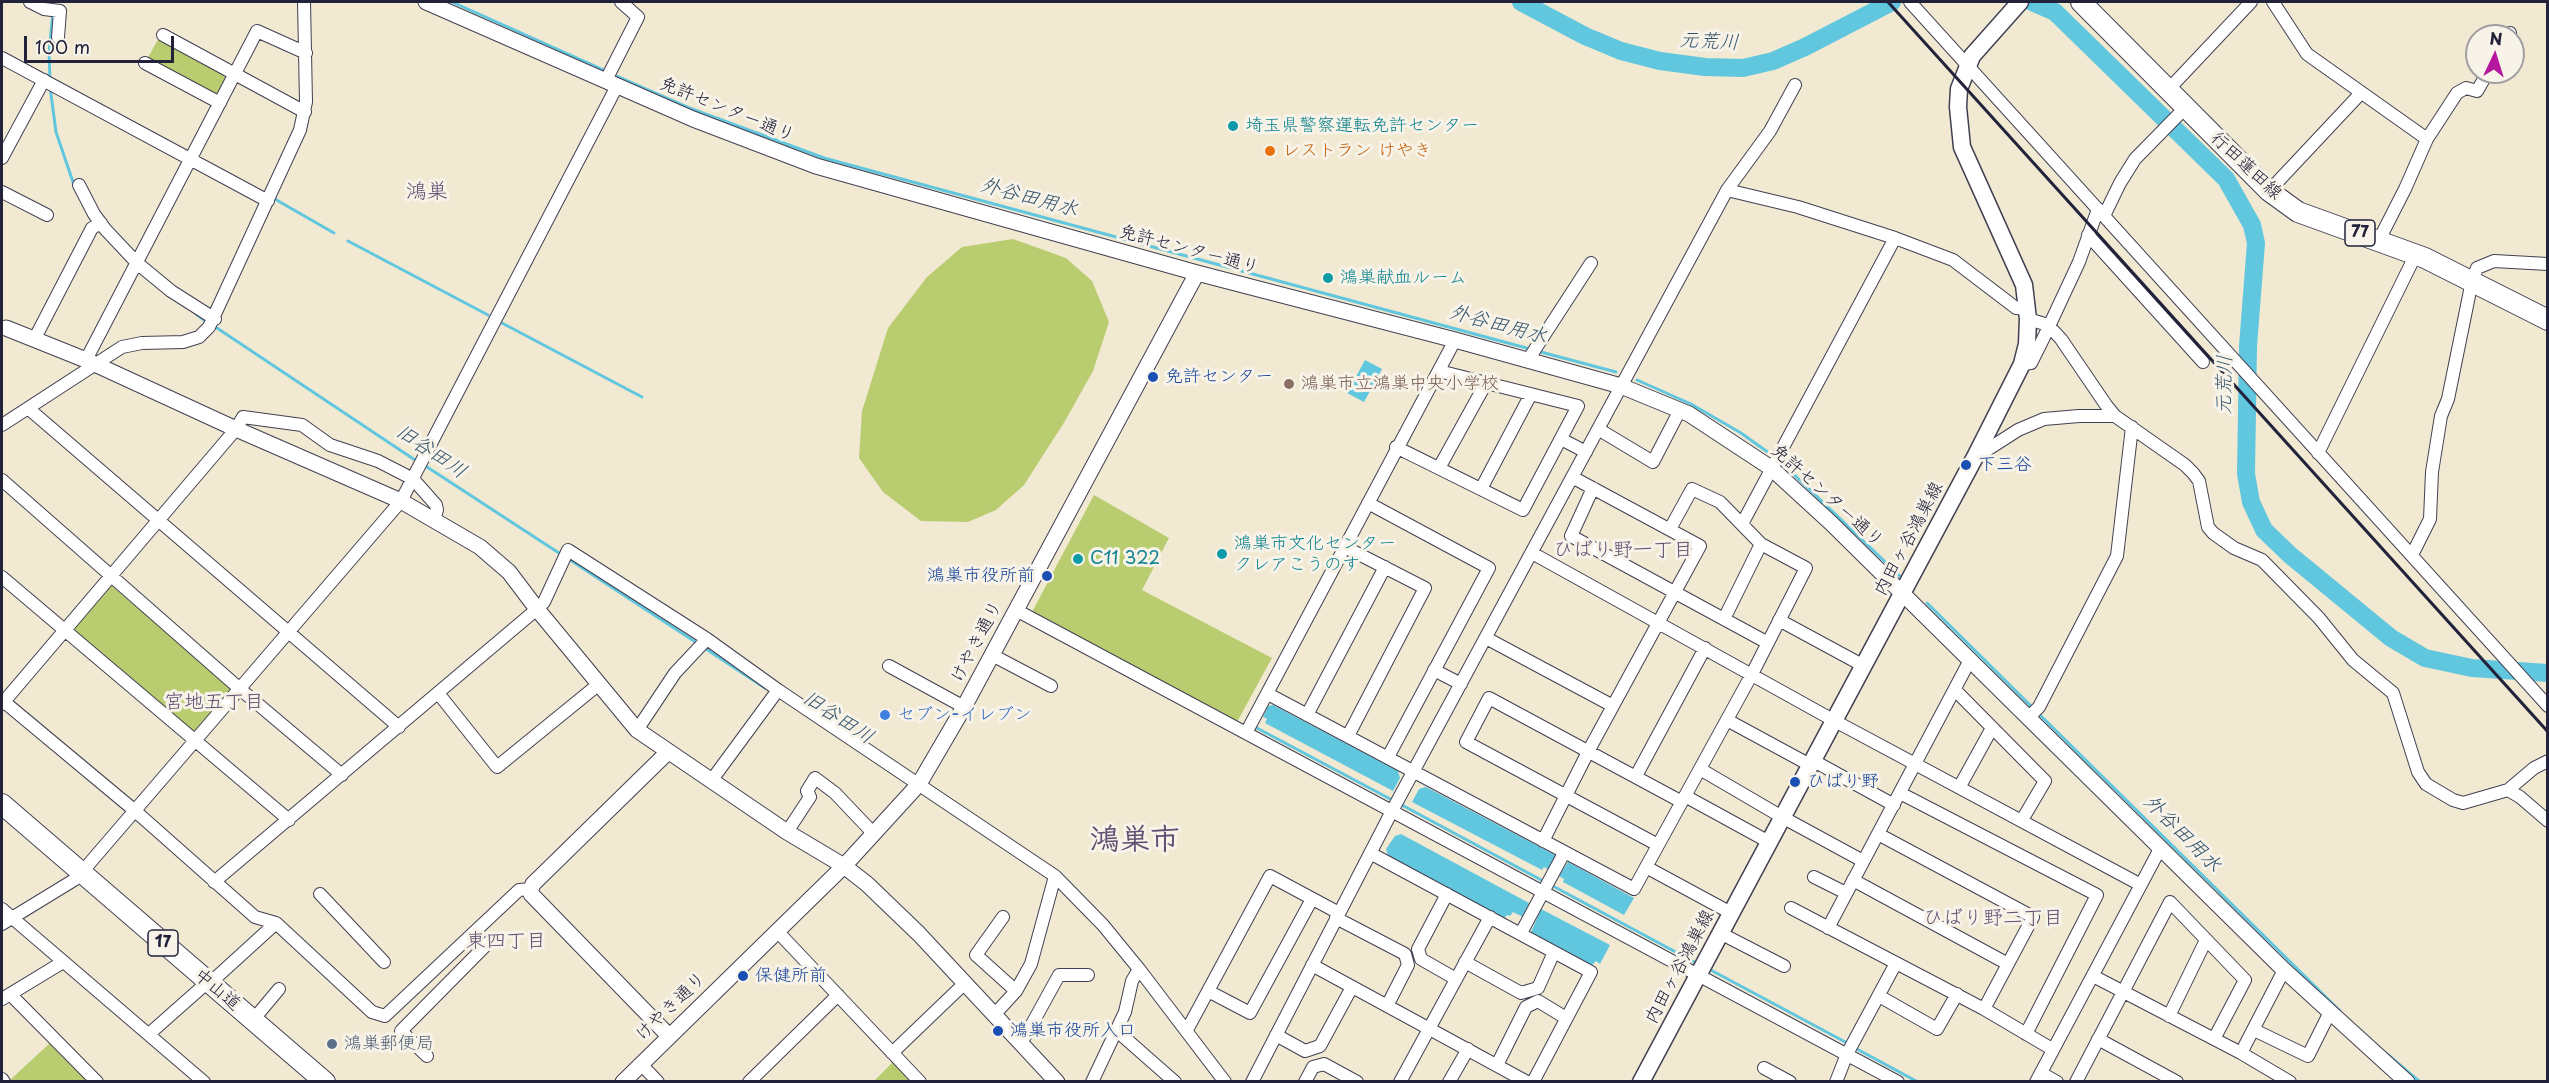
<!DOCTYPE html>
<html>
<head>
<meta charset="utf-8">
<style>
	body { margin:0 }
	#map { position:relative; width:2549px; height:1083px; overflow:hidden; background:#f2e9d3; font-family:"Playpen Sans",sans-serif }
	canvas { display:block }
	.frame { position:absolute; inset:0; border:3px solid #22223b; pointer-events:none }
	.north { position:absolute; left:2465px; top:24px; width:60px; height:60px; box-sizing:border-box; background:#f7f3e8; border:2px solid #a29fa3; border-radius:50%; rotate:4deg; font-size:16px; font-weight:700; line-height:24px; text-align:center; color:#22223b }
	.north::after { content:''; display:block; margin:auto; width:21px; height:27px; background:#b5179e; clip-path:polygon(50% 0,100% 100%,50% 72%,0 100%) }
	.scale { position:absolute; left:24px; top:36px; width:150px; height:27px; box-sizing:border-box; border:3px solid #22223b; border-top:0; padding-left:8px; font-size:18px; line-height:21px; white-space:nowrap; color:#22223b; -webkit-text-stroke:4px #f7f3e8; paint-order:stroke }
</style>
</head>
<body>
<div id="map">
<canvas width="2549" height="1083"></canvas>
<div class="frame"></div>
<div class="north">N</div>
<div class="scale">100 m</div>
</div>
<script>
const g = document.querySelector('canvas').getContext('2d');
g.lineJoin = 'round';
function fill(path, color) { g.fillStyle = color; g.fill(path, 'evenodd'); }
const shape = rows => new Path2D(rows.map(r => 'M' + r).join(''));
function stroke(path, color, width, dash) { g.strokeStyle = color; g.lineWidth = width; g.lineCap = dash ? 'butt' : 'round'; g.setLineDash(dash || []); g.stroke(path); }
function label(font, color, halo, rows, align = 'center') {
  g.font = font + ' "Playpen Sans","Klee One",sans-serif'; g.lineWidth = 6; g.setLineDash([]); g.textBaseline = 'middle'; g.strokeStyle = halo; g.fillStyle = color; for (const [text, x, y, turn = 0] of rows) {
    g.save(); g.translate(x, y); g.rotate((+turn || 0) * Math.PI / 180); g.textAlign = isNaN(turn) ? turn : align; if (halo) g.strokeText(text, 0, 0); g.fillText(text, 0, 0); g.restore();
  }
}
const green = shape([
	[161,34,235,75,220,103,145,63],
	[1013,239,1066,258,1092,281,1109,322,1093,371,1065,421,1024,485,996,510,968,522,921,521,883,492,859,458,862,411,888,328,927,277,962,247],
	[1094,495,1169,538,1142,590,1272,658,1237,722,1032,612],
	[109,586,112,586,231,688,231,692,194,735,73,633,73,629],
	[50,1043,88,1081,12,1082,10,1080],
	[894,1061,915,1082,873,1082]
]);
const water = shape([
	[1365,360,1382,369,1364,402,1347,393],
	[1273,705,1398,771,1400,778,1393,791,1265,723,1267,719,1263,717,1268,706],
	[1426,787,1555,855,1556,858,1549,870,1544,867,1542,870,1412,802,1419,789],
	[1401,834,1529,903,1523,917,1513,912,1510,916,1507,915,1504,919,1388,856,1386,849,1395,836],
	[1568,862,1634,898,1624,915,1563,882,1564,879,1559,876],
	[1541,909,1610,945,1600,964,1596,961,1592,965,1531,932]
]);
const stream = shape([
	[452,2,606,71],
	[612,74,692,109,824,158,1530,349],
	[50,80,49,53,53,12],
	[50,87,56,132,74,185],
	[273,198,334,233],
	[348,241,488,315],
	[196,314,208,323],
	[502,323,642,397],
	[214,326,418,462],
	[1537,351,1616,372],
	[1637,380,1691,404,1741,433,1769,453],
	[424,465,562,555],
	[1784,465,1902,578],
	[567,558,697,643],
	[1927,603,2032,707],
	[703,647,765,688],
	[2037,712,2340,1011],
	[1255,727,1394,801],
	[1400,804,1545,882],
	[1551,885,1698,964],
	[1707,968,1849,1044],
	[1855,1048,1918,1082],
	[2387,1054,2420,1082]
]);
const river = shape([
	[1521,2,1585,36,1621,51,1660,61,1705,67,1743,68,1773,61,1805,47,1892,2],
	[2032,2,2055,12,2226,179,2252,225,2256,243,2248,346,2246,474,2251,502,2264,530,2290,555,2391,638,2425,658,2472,668,2548,673]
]);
const minor = shape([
	[30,2,44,9,60,11,58,37],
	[1910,2,2548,706],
	[2273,2,2307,54,2427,139],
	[163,35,305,112],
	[2509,36,2510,33],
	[2,58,268,201],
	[145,63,220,103],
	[606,80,638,17,621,2],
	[2168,90,2251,2],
	[2,158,44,80],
	[79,185,94,214,105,229,137,263,171,291,215,319],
	[1727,190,1798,207,1895,238,1953,260,2016,308,2028,309],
	[2269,191,2361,93],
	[2,192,47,215],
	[2104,216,2120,183,2135,159,2186,107],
	[2088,235,2203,362],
	[2379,240,2405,189,2427,139,2457,93,2466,88,2477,91,2488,72],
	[2028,319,2048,325,2061,339,2106,405,2115,416,2185,465,2193,473,2199,481,2208,527,2213,533,2234,548,2262,560,2319,618,2353,660,2393,693,2418,772,2426,784,2453,800,2463,803,2508,790,2534,768,2548,761],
	[35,338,92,228,101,223],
	[86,360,257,31,306,53],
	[1528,360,1591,263],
	[2022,364,2031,363,2044,337,2079,262,2098,209],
	[29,409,399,727],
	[2,425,122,347,142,343,183,342,199,337,209,327,300,130,306,102,304,2],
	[1598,429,1653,462,1680,410],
	[1561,439,1586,452],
	[1396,447,1523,510,1578,406,1439,371],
	[2318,453,2416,254],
	[1976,457,2018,430,2044,419,2079,416,2115,416],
	[1439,468,1486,383],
	[2,480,240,689,342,775],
	[1593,488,1571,536,1768,643],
	[1481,489,1531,394],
	[1368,503,1489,568,1388,757],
	[1742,524,1895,238],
	[1345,547,1425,588,1348,736],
	[1532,553,1833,720,2141,885],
	[2412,555,2430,519,2432,472,2441,416,2448,399,2472,281,2477,268,2494,261,2548,264],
	[2,577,289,820],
	[1016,610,1898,1082],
	[1724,619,1761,544],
	[1779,620,1864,666],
	[1486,638,1613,706],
	[992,655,1051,686],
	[889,666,964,707],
	[1434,670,1461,684],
	[1955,690,2045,781,2022,820],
	[438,693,497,767,599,684],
	[1268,694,1634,889,1752,674,1806,568,1761,544,1720,502,1692,489,1670,529],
	[2,700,134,810,255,917,276,923,372,1012,385,1016,519,890,531,889],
	[2,704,236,429,243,417,302,425,330,445,378,461,413,479,436,505,437,510,434,519],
	[1307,715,1385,567],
	[2029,717,2039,707,2117,556,2132,427],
	[1727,720,1810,765],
	[637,730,675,673,707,639,778,690,1055,876,1103,925,1139,969,1225,1082],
	[1246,733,1455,340],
	[1812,760,1894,805],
	[1700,769,1782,817,1863,861],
	[1636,776,1705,648],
	[711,781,778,690],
	[1960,786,1992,728],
	[2508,790,2520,797,2548,821],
	[1900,793,2097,895,2026,1034],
	[1685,796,1769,842],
	[787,832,810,797,807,791,815,778,835,793,874,834],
	[1878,834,2033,917,1984,1009],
	[1543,841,1589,750,1700,546,1572,477],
	[1658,845,1466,742,1489,698,1682,802],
	[1370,853,1591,972,1533,1082],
	[1646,867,1731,913],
	[82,872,401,501,617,86],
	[1814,877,1846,893],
	[1853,880,2008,964],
	[214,882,537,609,544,602,568,550,707,639],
	[320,894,384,962],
	[1447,894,1418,949,1421,959,1456,979],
	[1791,908,1984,1009,2052,1049],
	[2,909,204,1082],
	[1003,917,976,955,1016,991],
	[1336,918,1405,954,1408,965,1387,1006],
	[2,924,74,880],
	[1828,928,1970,660],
	[777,931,920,1082],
	[1521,933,1564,853],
	[1720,933,1784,966],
	[1465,962,1521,993,1538,988,1554,952],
	[1312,965,1527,1082],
	[2093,976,2241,1053,2290,1082],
	[209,984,276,923],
	[1208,991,1250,1013,1312,899],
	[10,994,97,1082],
	[1879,996,1937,1029,1957,994],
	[2,999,63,962],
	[994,1015,1016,991,1031,964,1055,876],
	[2169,1016,2206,940],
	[253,1020,279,989],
	[1187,1030,1270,876,1339,913],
	[2254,1030,2308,1056,2330,1012],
	[1117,1031,1175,1082],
	[149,1034,201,988],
	[1276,1035,1305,1051,1320,1046,1352,987],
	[2098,1039,2177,1082],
	[1020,1042,1026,1035,1059,975,1088,975],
	[892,1053,965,983],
	[2241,1053,2284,970],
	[427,1056,401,1031,490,941],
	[641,1064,658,1082],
	[1497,1065,1526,1007,1538,1001,1566,1018],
	[1764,1068,1790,1082],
	[2041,1073,2057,1082],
	[2,1079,4,1082],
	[749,1082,838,995],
	[1092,1082,1125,1012,1132,981,1139,969],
	[1252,1082,1392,811,1727,190,1770,131,1795,85],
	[1305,1082,1313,1067,1324,1064,1357,1082],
	[1400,1082,1490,917],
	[1449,1082,1468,1049],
	[1836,1082,1847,1054,1896,963],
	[2036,1082,2161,847],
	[2076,1082,2170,902,2245,980,2214,1039]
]);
const tertiary = shape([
	[426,2,693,119,816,166,1197,273,1455,340,1621,386,1689,414,1771,468,1831,523,2284,970,2407,1082],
	[6,328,86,360,236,429,401,501,480,547,509,572,537,609,637,730,787,832,844,866,867,884,919,934,1057,1082],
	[668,752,533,884,531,889,531,894,669,1036],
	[623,1082,844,866,919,784,964,707,1197,273]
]);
const secondary = shape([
	[1641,1082,1975,457,2022,364,2027,344,2028,319,2024,285,1962,147,1958,107,1959,89,1972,56,2020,2]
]);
const primary = shape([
	[2081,2,2269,191,2298,212,2425,258,2548,320]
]);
const trunk = shape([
	[2,804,325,1082]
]);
const rail = shape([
	[1888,2,2548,732]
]);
const markers = [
	[1233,126,6,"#0f9aa8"],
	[1270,151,6,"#e8710a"],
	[1328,278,6,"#0f9aa8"],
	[1153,377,6,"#1a4fb4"],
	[1289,384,6,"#8d6e63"],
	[1966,465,6,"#1a4fb4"],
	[1222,554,6,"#0f9aa8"],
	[1078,559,6,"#0f9aa8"],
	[1047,576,6,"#1a4fb4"],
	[885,715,6,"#3f7fe0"],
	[1795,782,6,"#1a4fb4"],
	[743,976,6,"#1a4fb4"],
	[998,1031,6,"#1a4fb4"],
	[332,1044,6,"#5c6f8a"]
];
const shields = [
	[2360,233,30],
	[163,943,30]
];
const shieldNames = [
	["77",2360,233],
	["17",163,943]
];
const streetNames = [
	["免許センター通り",727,110,22],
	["行田蓮田線",2246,166,43],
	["免許センター通り",1189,250,15],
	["免許センター通り",1827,496,42],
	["内田ヶ谷鴻巣線",1909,539,-62],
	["けやき通り",977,642,-62],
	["内田ヶ谷鴻巣線",1680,967,-62],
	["中山道",217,990,40],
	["けやき通り",671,1007,-44]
];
const cultureNames = [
	["埼玉県警察運転免許センター",1245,126],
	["鴻巣献血ルーム",1340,278],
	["鴻巣市文化センター",1234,544],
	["クレアこうのす",1234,565],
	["C11 322",1090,559]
];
const foodNames = [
	["レストラン けやき",1282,151]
];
const transitNames = [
	["免許センター",1165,377],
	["下三谷",1978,465],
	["鴻巣市役所前",1035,576,"right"],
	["ひばり野",1807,782],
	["保健所前",755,976],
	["鴻巣市役所入口",1010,1031]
];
const educationNames = [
	["鴻巣市立鴻巣中央小学校",1301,384]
];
const shopNames = [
	["セブン-イレブン",897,715]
];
const serviceNames = [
	["鴻巣郵便局",344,1044]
];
const waterNames = [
	["元荒川",1709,42,3],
	["外谷田用水",1029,198,15],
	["外谷田用水",1498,325,15],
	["元荒川",2225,385,-89],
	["旧谷田川",431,452,34],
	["旧谷田川",838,718,33],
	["外谷田用水",2182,834,45]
];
const neighbourhoodNames = [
	["ひばり野一丁目",1623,550],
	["宮地五丁目",214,702],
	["ひばり野二丁目",1993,918],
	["東四丁目",506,941]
];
const quarterNames = [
	["鴻巣",427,192]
];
const townNames = [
	["鴻巣市",1135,841]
];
fill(green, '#b9cd70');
fill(water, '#61c7de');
stroke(stream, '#61c7de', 3);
stroke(river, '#61c7de', 18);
stroke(minor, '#414052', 14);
stroke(tertiary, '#414052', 17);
stroke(secondary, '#414052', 19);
stroke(primary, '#414052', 22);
stroke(trunk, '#414052', 22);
stroke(minor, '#fff', 12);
stroke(tertiary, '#fff', 15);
stroke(secondary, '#fff', 16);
stroke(primary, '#fff', 20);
stroke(trunk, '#fff', 20);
stroke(rail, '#22223b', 3);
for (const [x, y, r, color] of markers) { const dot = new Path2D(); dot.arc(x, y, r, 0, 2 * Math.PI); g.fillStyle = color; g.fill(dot); stroke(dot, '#f7f3e8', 2); }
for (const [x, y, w] of shields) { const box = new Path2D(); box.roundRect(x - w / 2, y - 13, w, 26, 4.5); g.fillStyle = '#f7f3e8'; g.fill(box); stroke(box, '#22223b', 1.5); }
label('bold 16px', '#22223b', null, shieldNames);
label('18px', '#22223b', '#f7f3e8', streetNames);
label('18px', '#0d838f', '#f7f3e8', cultureNames, 'left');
label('18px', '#c56008', '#f7f3e8', foodNames, 'left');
label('18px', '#164399', '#f7f3e8', transitNames, 'left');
label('18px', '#785e54', '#f7f3e8', educationNames, 'left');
label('18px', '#366cbe', '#f7f3e8', shopNames, 'left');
label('18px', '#4e5e75', '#f7f3e8', serviceNames, 'left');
label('italic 20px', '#35546c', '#f7f3e8', waterNames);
label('20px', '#604f72', '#f7f3e8', neighbourhoodNames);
label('21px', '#604f72', '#f7f3e8', quarterNames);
label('bold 30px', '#604f72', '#f7f3e8', townNames);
</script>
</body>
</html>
